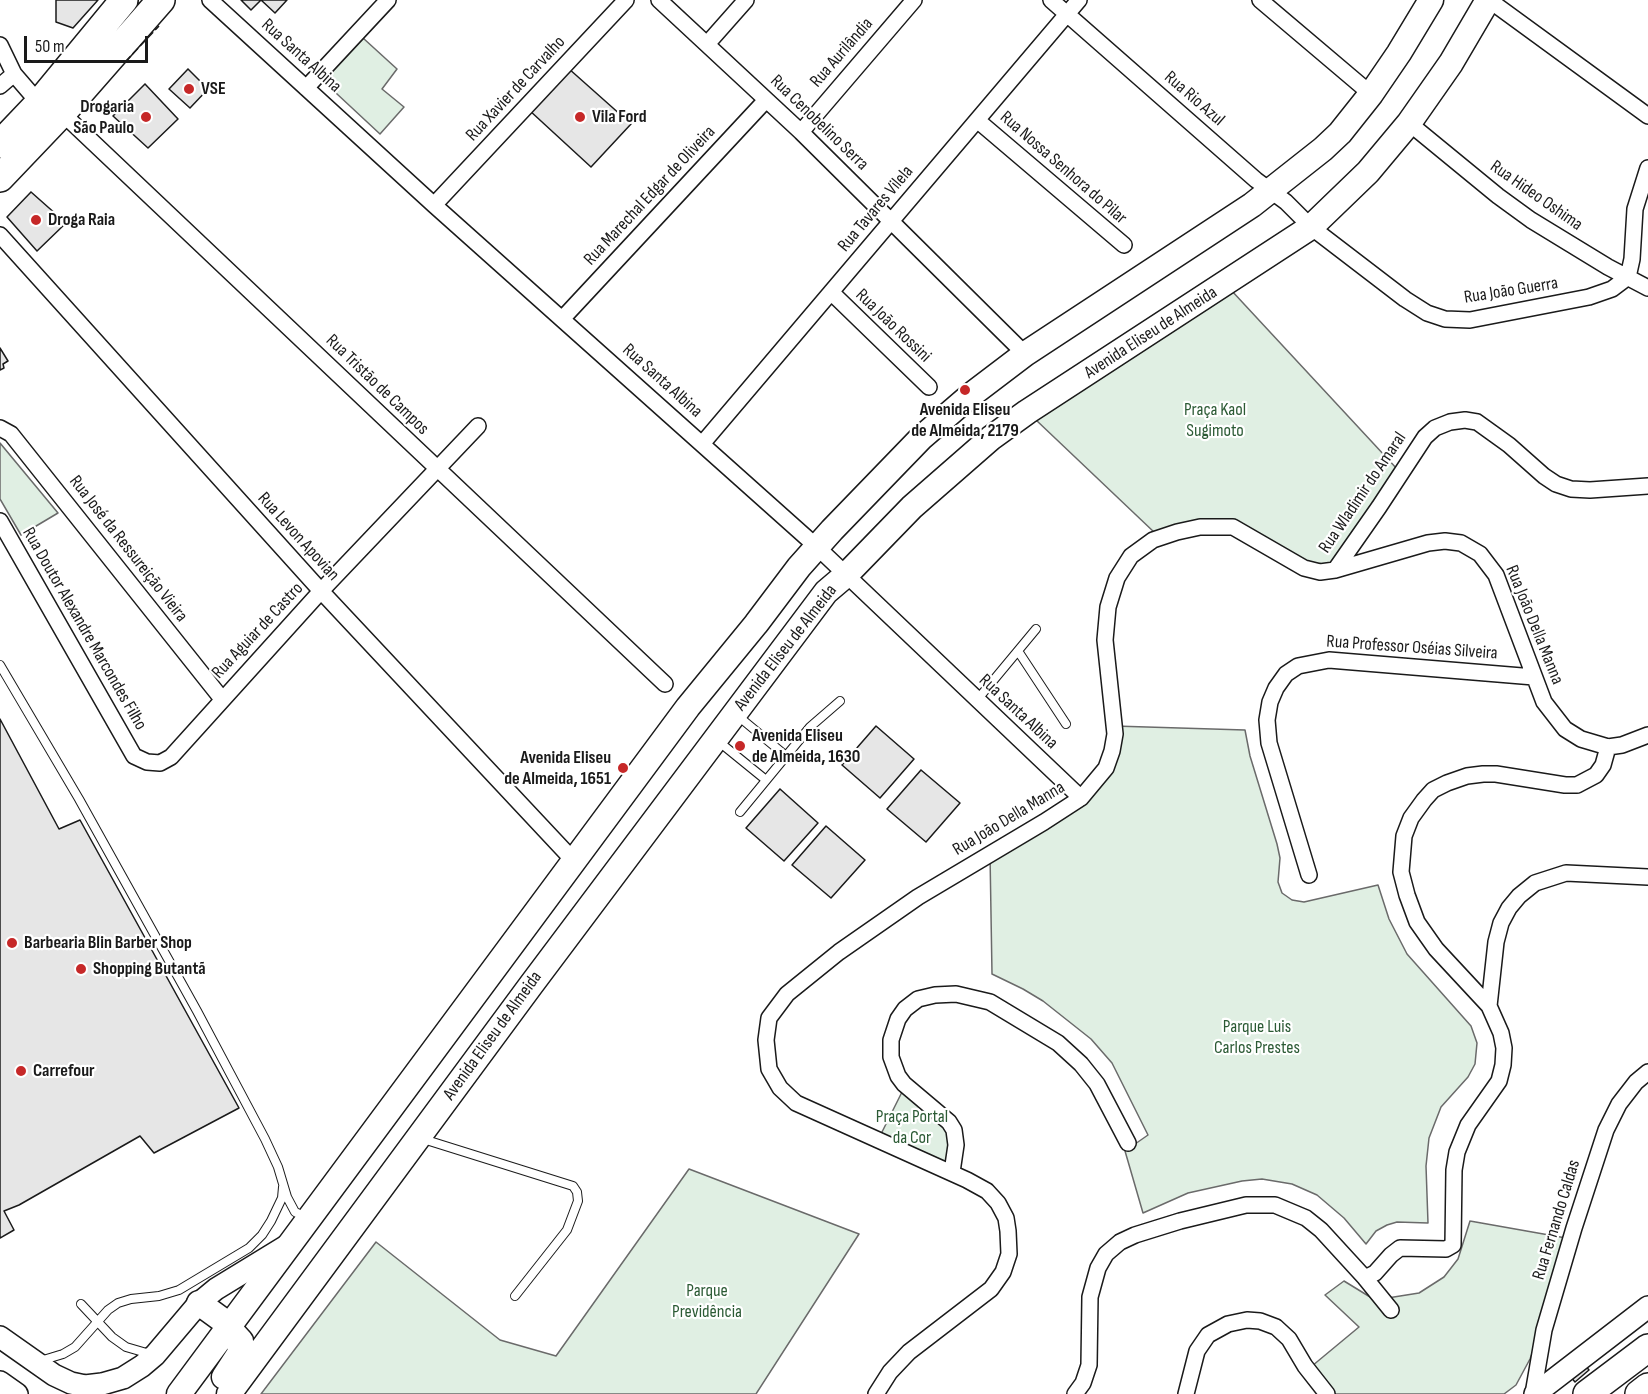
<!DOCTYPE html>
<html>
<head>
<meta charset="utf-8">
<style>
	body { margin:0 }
	#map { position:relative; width:1648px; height:1394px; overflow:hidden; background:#fff; font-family:"Sofia Sans Condensed",sans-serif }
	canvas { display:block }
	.scale { position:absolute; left:24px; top:36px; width:124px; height:27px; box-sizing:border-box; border:3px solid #1a1a1a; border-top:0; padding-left:8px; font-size:18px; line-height:21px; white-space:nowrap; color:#1a1a1a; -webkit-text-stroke:4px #fff; paint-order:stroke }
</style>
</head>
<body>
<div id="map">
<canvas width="1648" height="1394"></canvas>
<div class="scale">50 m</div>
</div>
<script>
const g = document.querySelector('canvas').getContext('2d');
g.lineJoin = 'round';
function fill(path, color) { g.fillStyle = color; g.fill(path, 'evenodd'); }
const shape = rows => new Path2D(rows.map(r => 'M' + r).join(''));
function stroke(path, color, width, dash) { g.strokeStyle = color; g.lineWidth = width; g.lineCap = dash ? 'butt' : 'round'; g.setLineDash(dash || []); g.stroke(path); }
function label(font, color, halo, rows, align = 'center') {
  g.font = font + ' "Sofia Sans Condensed",sans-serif'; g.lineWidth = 4.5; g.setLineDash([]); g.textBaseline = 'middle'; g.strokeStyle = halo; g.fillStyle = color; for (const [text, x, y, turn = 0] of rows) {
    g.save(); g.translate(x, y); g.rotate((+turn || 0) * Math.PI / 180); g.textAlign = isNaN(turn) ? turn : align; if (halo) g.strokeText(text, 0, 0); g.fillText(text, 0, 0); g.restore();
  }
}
const green = shape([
	[363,38,397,69,382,89,404,107,380,134,322,80,363,38],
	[1231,290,1398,470,1334,566,1308,562,1227,520,1155,533,1036,420,1231,290],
	[0,443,58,513,21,535,0,499,0,443],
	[1114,726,1245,730,1250,756,1277,844,1280,858,1278,882,1282,893,1292,900,1304,902,1378,885,1389,919,1407,954,1471,1026,1477,1043,1475,1064,1468,1077,1441,1107,1429,1138,1426,1166,1428,1223,1397,1222,1387,1225,1376,1231,1366,1244,1344,1218,1317,1195,1292,1184,1262,1179,1242,1181,1188,1193,1143,1213,1125,1151,1148,1135,1112,1063,1091,1039,1043,1001,1023,989,992,974,990,854,1047,820,1106,767,1114,726],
	[904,1088,952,1131,948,1170,878,1140,904,1088],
	[689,1169,859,1234,756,1394,261,1394,376,1242,500,1340,556,1356,689,1169],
	[1470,1221,1566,1238,1550,1306,1530,1359,1516,1385,1504,1394,1334,1394,1312,1366,1359,1327,1325,1295,1344,1281,1375,1300,1419,1293,1444,1277,1458,1259,1470,1221]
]);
const building = shape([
	[56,0,98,0,73,28,56,22,56,0],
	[241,0,287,0,275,13,261,0,251,10,241,0],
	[568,68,631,124,591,167,529,110,568,68],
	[188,69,208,89,190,108,169,89,188,69],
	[145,84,178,119,148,148,113,116,145,84],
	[31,192,66,223,37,251,7,217,31,192],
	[0,348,8,361,3,364,4,368,0,370,0,348],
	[0,719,59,829,80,820,239,1108,154,1153,140,1136,19,1205,4,1211,14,1230,0,1238,0,719],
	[876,726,914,759,880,798,842,765,876,726],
	[921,770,960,803,926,842,887,809,921,770],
	[780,789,818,823,784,861,746,828,780,789],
	[826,826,865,860,831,898,792,865,826,826],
	[1584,1364,1589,1370,1575,1382,1570,1376,1584,1364]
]);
const lane = shape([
	[1018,651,1066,724],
	[0,665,79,799,197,1011,265,1139,278,1167,287,1197,295,1212,306,1217],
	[977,700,1036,629],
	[738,716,785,755],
	[718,741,766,780],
	[740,812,810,727,840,701],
	[423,1139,573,1186,577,1192,578,1201,567,1230,515,1296],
	[81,1304,112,1337,126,1347,150,1354],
	[40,1361,63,1354,75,1347,108,1310,118,1303,131,1299,159,1296,179,1290,249,1248,262,1235,271,1221,282,1198,283,1187]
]);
const street = shape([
	[210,0,434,205,817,547,1081,798],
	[659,0,801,132,1025,354],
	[1051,0,1256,180,1286,202,1311,227,1405,299,1427,313,1445,319,1470,320,1589,297,1612,289,1628,277,1632,259,1635,209,1648,168],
	[1260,0,1371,94],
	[1489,0,1648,116],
	[708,43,746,0],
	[0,45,14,74,39,103],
	[0,86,14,74],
	[306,88,388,0],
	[62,113,665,684],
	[977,120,1124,245],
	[1409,123,1498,196,1531,220,1608,267,1648,288],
	[801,132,914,0],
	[434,205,626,0],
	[0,235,321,591,573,860],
	[831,292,929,387],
	[563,318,766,100],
	[0,428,11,434,222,699],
	[702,444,1079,0],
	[0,521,134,756,147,762,160,763,171,757,321,591,478,426],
	[1335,570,1379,507,1425,437,1435,428,1450,422,1465,420,1477,422,1509,445,1544,476,1556,484,1571,489,1590,490,1648,486],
	[1309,875,1269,743,1267,720,1270,702,1276,688,1286,674,1298,666,1329,660,1534,677],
	[1489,1006,1496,942,1501,923,1509,908,1519,896,1535,883,1566,873,1648,877],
	[952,1172,956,1145,954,1130,949,1122,904,1084,898,1076,891,1057,891,1040,898,1019,905,1009,918,999,935,995,956,994,990,1002,1058,1043,1081,1064,1097,1084,1128,1143],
	[1365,1278,1391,1310],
	[876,1394,890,1372,909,1352,991,1289,1003,1272,1009,1254,1008,1231,1006,1218,998,1203,987,1191,967,1180,796,1103,780,1088,769,1069,766,1040,769,1018,787,994,839,952,918,897,1044,822,1081,798,1106,768,1112,751,1115,734,1105,640,1108,607,1117,578,1131,556,1153,540,1177,532,1200,527,1233,527,1304,568,1320,572,1335,570,1428,543,1445,541,1461,543,1480,554,1496,575,1544,702,1565,729,1581,739,1608,747,1622,745,1648,735],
	[1075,1394,1083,1383,1089,1365,1090,1297,1098,1268,1106,1254,1120,1242,1135,1235,1180,1221,1246,1205,1275,1205,1306,1218,1321,1230,1365,1278,1375,1273,1391,1255,1400,1248,1446,1249,1453,1245,1454,1170,1457,1152,1468,1125,1499,1081,1503,1065,1504,1048,1501,1033,1489,1006,1436,949,1417,922,1407,895,1401,872,1404,836,1411,818,1424,800,1433,790,1447,783,1467,776,1483,774,1496,774,1565,785,1577,785,1596,775,1603,765,1608,747],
	[1186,1394,1197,1351,1208,1335,1228,1324,1247,1320,1260,1321,1276,1327,1289,1339,1305,1366,1327,1394],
	[1533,1394,1544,1330,1574,1228,1606,1130,1619,1104,1636,1082,1648,1072]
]);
const secondary = shape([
	[0,1337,54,1375,71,1383,85,1386,102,1384,123,1378,142,1366,155,1355,199,1303,216,1289,288,1245],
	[0,1382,17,1394],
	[1535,1394,1648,1307]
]);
const primary = shape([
	[199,1303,221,1319,241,1341,239,1354,224,1377],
	[179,1394,688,707,756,624,799,567,832,530,921,438,971,395,1025,354,1252,205,1323,149,1340,133,1371,94,1399,53,1431,0],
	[229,1394,531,985,826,592,846,575,912,507,991,438,1027,412,1311,227,1368,172,1409,123,1451,63,1488,0]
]);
const highway = shape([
	[0,144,39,103,124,0],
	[0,178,62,113,161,0],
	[1587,1394,1648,1348],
	[1639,1394,1648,1387]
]);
const fence = shape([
	[125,62,159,26]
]);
const markers = [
	[189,89,6,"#c62828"],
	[146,117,6,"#c62828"],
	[580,117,6,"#c62828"],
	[36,220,6,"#c62828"],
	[965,390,6,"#c62828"],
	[740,746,6,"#c62828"],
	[623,768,6,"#c62828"],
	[12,943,6,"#c62828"],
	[81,969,6,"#c62828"],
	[21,1071,6,"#c62828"]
];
const streetNames = [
	["Rua Aurilândia",842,53,-49],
	["Rua Santa Albina",301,56,42],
	["Rua Xavier de Carvalho",516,89,-47],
	["Rua Rio Azul",1194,99,41],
	["Rua Cenobelino Serra",819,123,44],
	["Rua Nossa Senhora do Pilar",1063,168,41],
	["Rua Marechal Edgar de Oliveira",650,196,-47],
	["Rua Hideo Oshima",1536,196,35],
	["Rua Tavares Vilela",876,209,-50],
	["Rua João Guerra",1511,291,-9],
	["Rua João Rossini",893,326,44],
	["Avenida Eliseu de Almeida",1151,333,-33],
	["Rua Santa Albina",662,381,42],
	["Rua Tristão de Campos",377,385,44],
	["Rua Wladimir do Amaral",1363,493,-56],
	["Rua Levon Apovian",298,537,48],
	["Rua José da Ressureição Vieira",128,549,52],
	["Rua João Della Manna",1534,625,68],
	["Rua Doutor Alexandre Marcondes Filho",84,629,60],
	["Rua Aguiar de Castro",258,631,-47],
	["Avenida Eliseu de Almeida",786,648,-52],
	["Rua Professor Oséias Silveira",1412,648,4],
	["Rua Santa Albina",1018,712,43],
	["Rua João Della Manna",1009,819,-31],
	["Avenida Eliseu de Almeida",493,1036,-54],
	["Rua Fernando Caldas",1557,1220,-73]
];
const poiNames = [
	["VSE",201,89],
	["Drogaria",134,107,"right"],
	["São Paulo",134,128,"right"],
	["Vila Ford",592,117],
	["Droga Raia",48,220],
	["Avenida Eliseu",965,410,"center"],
	["de Almeida, 2179",965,431,"center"],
	["Avenida Eliseu",752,736],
	["de Almeida, 1630",752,757],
	["Avenida Eliseu",611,758,"right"],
	["de Almeida, 1651",611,779,"right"],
	["Barbearia Blin Barber Shop",24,943],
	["Shopping Butantã",93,969],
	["Carrefour",33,1071]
];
const parkNames = [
	["Praça Kaol",1215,410],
	["Sugimoto",1215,431],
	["Parque Luis",1257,1027],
	["Carlos Prestes",1257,1048],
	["Praça Portal",912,1117],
	["da Cor",912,1138],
	["Parque",707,1291],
	["Previdência",707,1312]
];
fill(green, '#e0efe3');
stroke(green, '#6a6a6a', 1.5);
fill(building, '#e6e6e6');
stroke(building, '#1a1a1a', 1.5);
stroke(lane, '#1a1a1a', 10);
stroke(street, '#1a1a1a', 18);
stroke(secondary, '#1a1a1a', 24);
stroke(primary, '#1a1a1a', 27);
stroke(highway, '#1a1a1a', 30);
stroke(lane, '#fff', 8);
stroke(street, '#fff', 15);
stroke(secondary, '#fff', 21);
stroke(primary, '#fff', 24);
stroke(highway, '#fff', 27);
stroke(fence, '#1a1a1a', 1.5, [8, 3]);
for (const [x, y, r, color] of markers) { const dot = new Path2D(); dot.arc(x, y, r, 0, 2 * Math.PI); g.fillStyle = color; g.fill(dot); stroke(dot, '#fff', 2); }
label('18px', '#1a1a1a', '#fff', streetNames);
label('bold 18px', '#1a1a1a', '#fff', poiNames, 'left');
label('18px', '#2b5a34', '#fff', parkNames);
</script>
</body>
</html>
